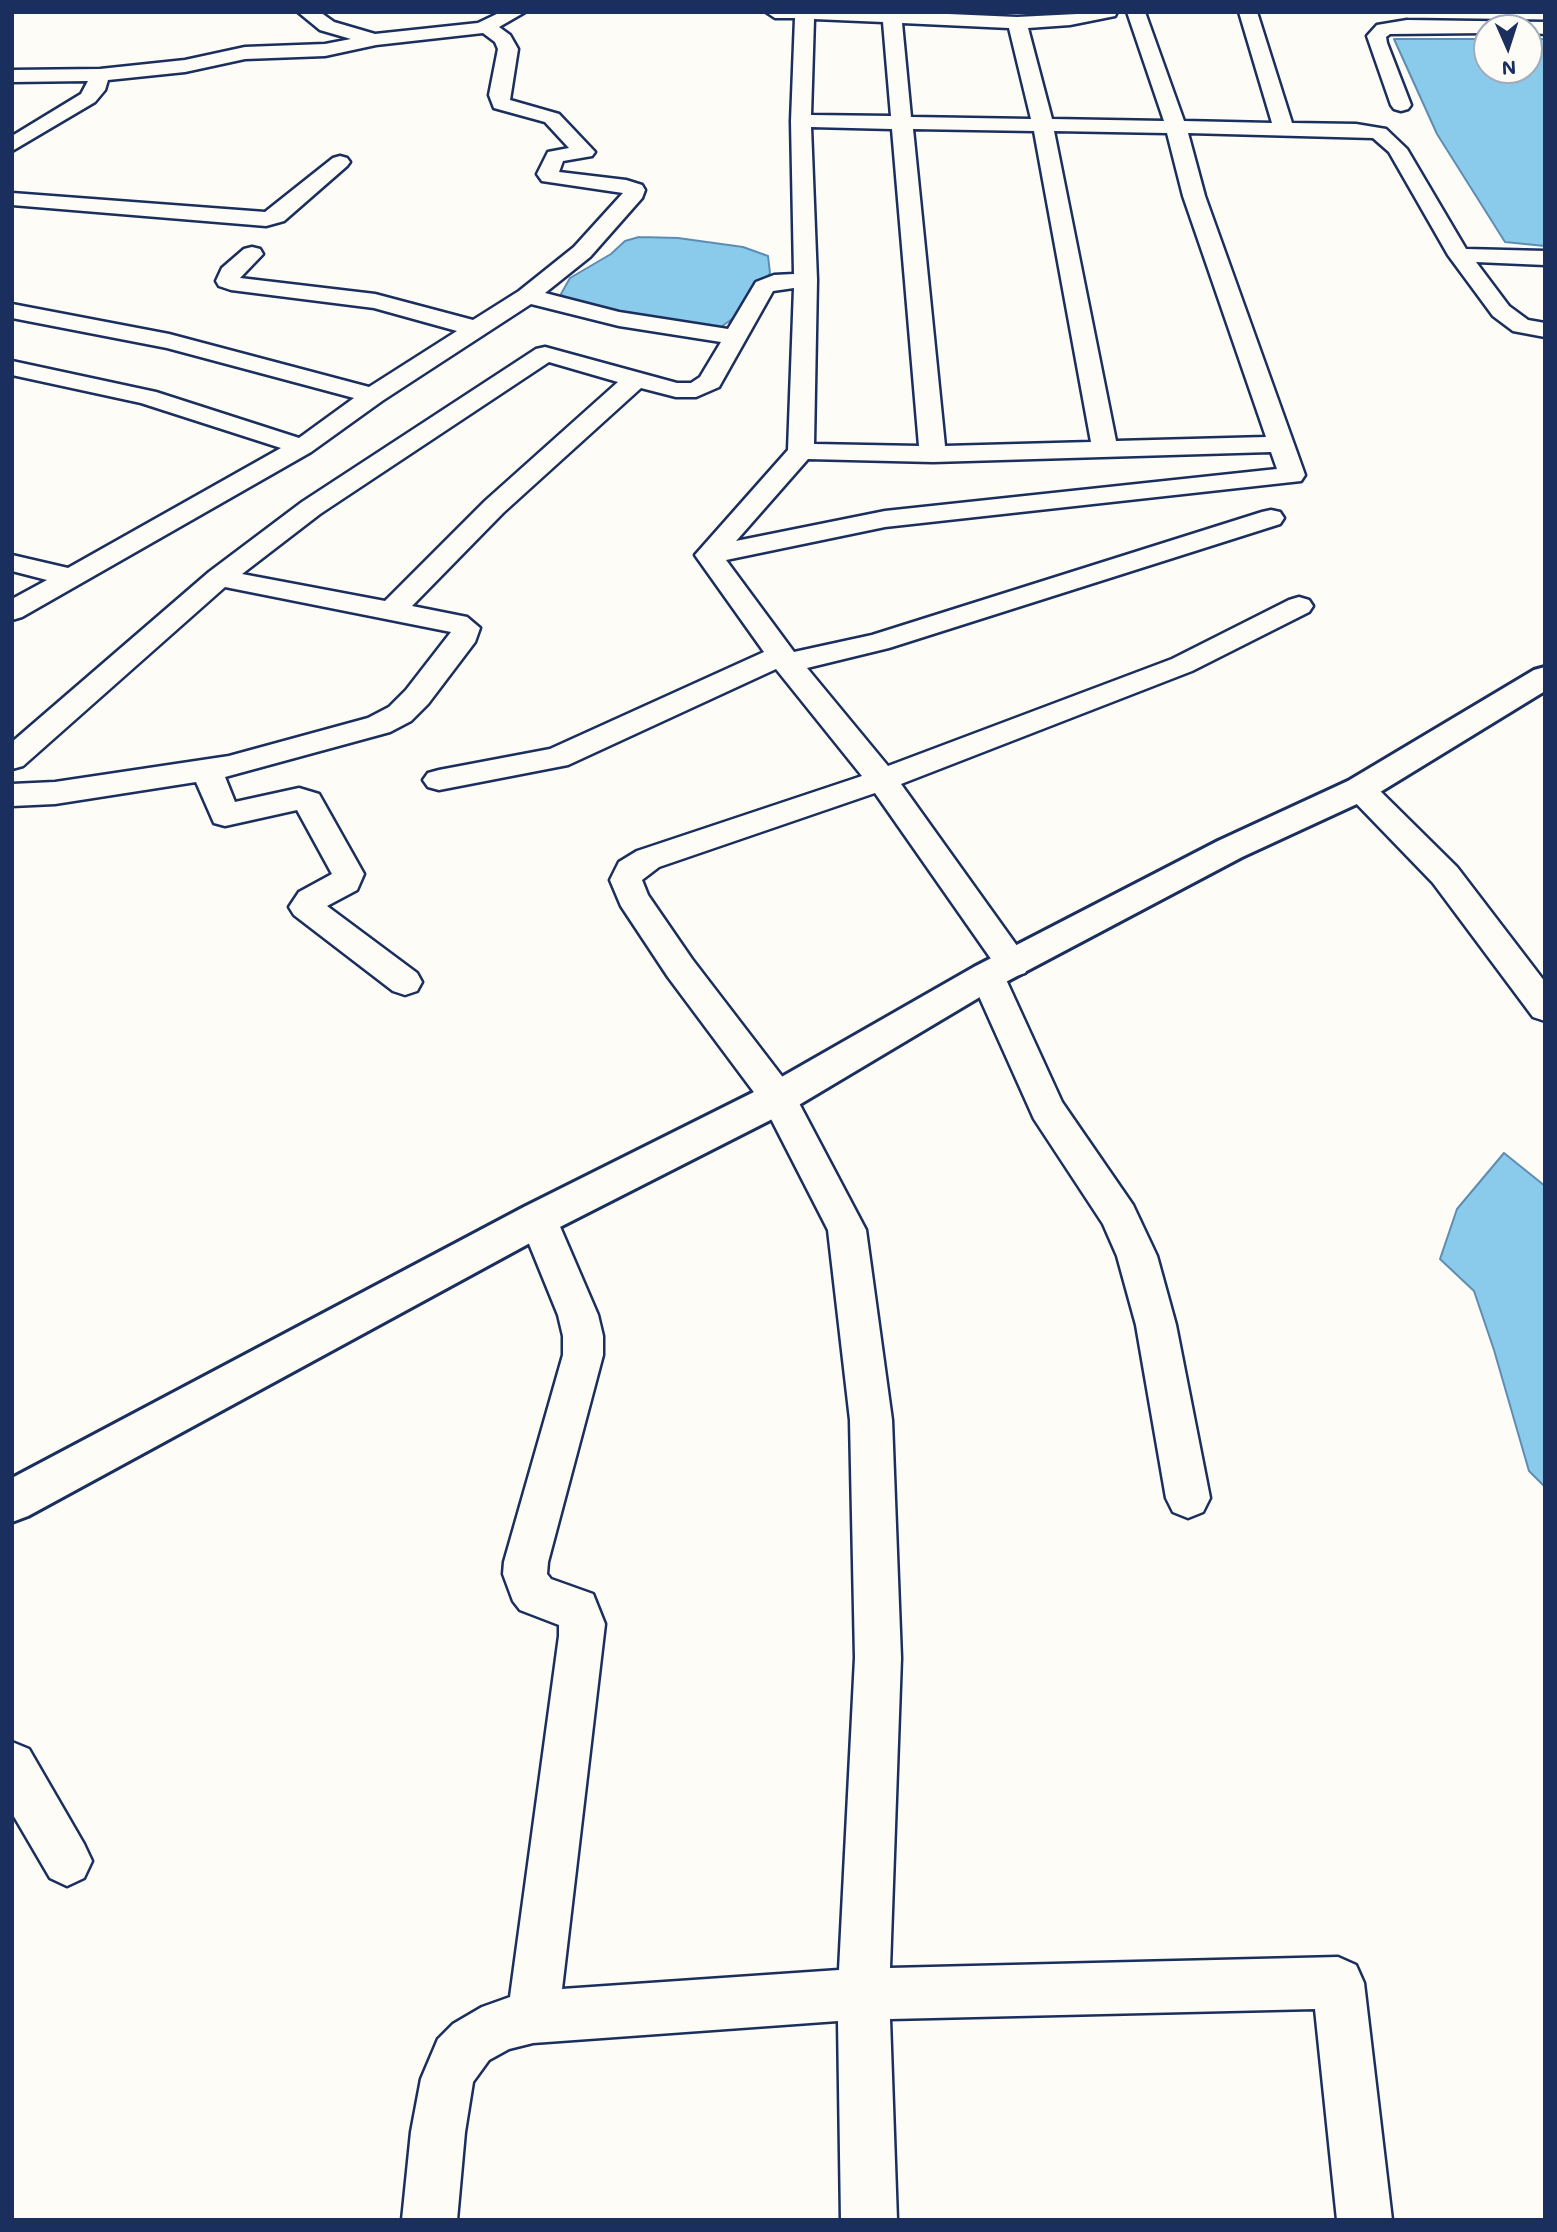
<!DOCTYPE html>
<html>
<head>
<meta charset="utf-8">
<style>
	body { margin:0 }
	#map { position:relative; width:1557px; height:2232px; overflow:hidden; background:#fdfcf7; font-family:Mali,sans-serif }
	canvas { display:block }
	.frame { position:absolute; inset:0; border:14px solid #1b2f5e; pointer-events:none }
	.north { position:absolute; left:1473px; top:14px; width:70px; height:70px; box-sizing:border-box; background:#fdfcf7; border:2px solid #a3aaba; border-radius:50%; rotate:177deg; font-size:19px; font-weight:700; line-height:28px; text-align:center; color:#1b2f5e }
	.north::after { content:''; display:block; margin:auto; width:24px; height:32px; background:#1b2f5e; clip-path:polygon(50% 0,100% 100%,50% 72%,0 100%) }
</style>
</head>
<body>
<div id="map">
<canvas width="1557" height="2232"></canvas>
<div class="frame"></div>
<div class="north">N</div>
</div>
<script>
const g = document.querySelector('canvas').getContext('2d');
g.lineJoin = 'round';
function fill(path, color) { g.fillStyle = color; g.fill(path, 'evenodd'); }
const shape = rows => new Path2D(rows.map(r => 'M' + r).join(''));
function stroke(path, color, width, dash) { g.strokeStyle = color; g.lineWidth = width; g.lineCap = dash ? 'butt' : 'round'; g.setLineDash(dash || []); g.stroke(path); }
const water = shape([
	[1394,39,1487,39,1487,70,1529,70,1529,39,1545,39,1545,246,1505,242,1437,134,1394,39],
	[639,237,678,238,743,247,768,256,770,273,746,309,721,327,694,327,568,303,561,294,570,278,611,254,625,241,639,237],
	[1504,1153,1545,1186,1545,1487,1529,1471,1494,1350,1474,1291,1440,1259,1457,1209,1504,1153]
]);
const minor = shape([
	[298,12,320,12,334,22,375,34,478,23,501,12,525,12,499,27,510,35,518,49,510,100,559,114,595,152,592,156,563,161,559,172,626,180,642,185,645,190,642,198,590,257,545,293,619,312,728,329,756,282,774,275,794,274,791,121,795,18,775,18,766,12,903,12,1017,17,1117,12,1115,16,1070,25,1028,28,1052,119,1164,121,1127,12,1145,12,1184,121,1272,123,1239,12,1257,12,1292,123,1356,124,1386,129,1407,149,1466,249,1545,251,1545,265,1476,262,1509,306,1528,320,1545,323,1545,337,1513,331,1493,316,1448,255,1389,152,1373,138,1188,133,1205,196,1305,475,1301,481,885,527,726,560,794,652,872,635,1262,512,1271,510,1280,512,1284,518,1280,524,889,648,807,668,888,766,1172,659,1289,600,1299,597,1309,600,1313,606,1309,612,1192,671,901,784,1030,964,1025,973,1013,977,1003,973,1062,1102,1133,1205,1157,1256,1176,1325,1210,1498,1203,1512,1188,1518,1173,1512,1166,1498,1136,1325,1117,1256,1103,1224,1034,1119,970,976,975,967,987,963,996,966,875,793,659,867,642,880,648,895,692,959,791,1088,866,1230,892,1420,901,1658,890,1968,1338,1957,1356,1965,1364,1983,1392,2220,1337,2220,1315,2009,890,2019,897,2220,841,2220,838,2021,533,2043,509,2049,489,2060,473,2082,465,2132,457,2220,402,2220,411,2132,421,2079,438,2039,453,2024,482,2007,510,1997,559,1636,559,1625,520,1610,513,1601,503,1574,504,1562,563,1355,563,1336,558,1315,519,1219,524,1208,538,1203,552,1208,598,1315,603,1336,603,1355,548,1562,547,1574,551,1579,593,1594,605,1624,562,1989,839,1970,855,1658,850,1420,828,1230,765,1107,668,977,621,906,610,880,619,862,637,851,862,776,776,669,568,765,439,790,428,787,423,780,428,773,439,770,550,749,764,652,695,555,788,450,794,288,773,291,719,387,696,397,676,397,641,388,503,513,412,606,467,617,480,628,475,642,428,704,411,721,390,732,225,777,235,802,299,788,319,794,364,874,357,890,327,906,417,973,422,982,417,991,405,995,393,991,294,915,289,907,299,892,332,874,297,810,225,826,214,823,196,782,55,804,12,806,12,784,55,782,229,756,368,718,389,707,406,690,451,632,225,587,23,766,12,769,12,742,209,572,302,502,536,349,545,347,677,383,691,383,700,377,721,342,619,326,531,304,382,401,311,452,22,617,12,620,12,599,47,580,12,571,12,555,68,568,281,448,141,403,12,375,12,361,156,392,299,438,354,398,167,348,12,318,12,304,169,334,369,387,457,331,374,308,231,290,219,286,216,281,222,268,244,249,252,247,260,249,263,254,240,278,375,294,473,320,519,291,574,247,623,193,542,181,537,174,548,152,569,148,545,122,494,108,489,95,498,49,495,42,483,33,376,45,325,56,245,59,185,72,108,80,105,90,95,102,12,151,12,136,81,94,88,81,12,82,12,70,100,69,185,60,245,47,325,44,351,39,320,30,298,12],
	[814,19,883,22,891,116,811,115,814,19],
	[902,23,1009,28,1031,119,911,117,902,23],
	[811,127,892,129,919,446,814,444,817,280,811,127],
	[913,129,1034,131,1091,442,945,446,913,129],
	[1054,131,1167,133,1183,196,1266,437,1116,441,1054,131],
	[549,362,618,382,485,501,385,601,242,574,320,514,549,362],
	[1271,452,1277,469,885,511,736,541,808,459,933,462,1271,452],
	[1407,20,1545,22,1545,34,1529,33,1529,28,1487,28,1487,33,1390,34,1386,37,1387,43,1411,105,1408,109,1401,111,1394,109,1391,105,1367,36,1377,25,1407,20],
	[340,156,347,158,350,162,347,166,284,221,266,226,12,205,12,193,265,212,333,158,340,156],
	[1360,778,1371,782,1457,867,1545,982,1545,1021,1533,1017,1433,883,1349,796,1344,789,1349,782,1360,778],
	[12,1742,29,1749,84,1844,92,1861,84,1878,67,1886,50,1878,12,1813,12,1742]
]);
const secondary = shape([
	[1545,667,1545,691,1372,797,1242,857,1000,985,792,1109,552,1231,28,1516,12,1522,12,1478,524,1207,764,1087,974,967,1218,841,1348,781,1534,670,1545,667]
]);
fill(water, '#8acbeb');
stroke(water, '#5e8db3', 2);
stroke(minor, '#1b2f5e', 5);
stroke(secondary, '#1b2f5e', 6);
fill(minor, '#fdfcf7');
fill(secondary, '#fdfcf7');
</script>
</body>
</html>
